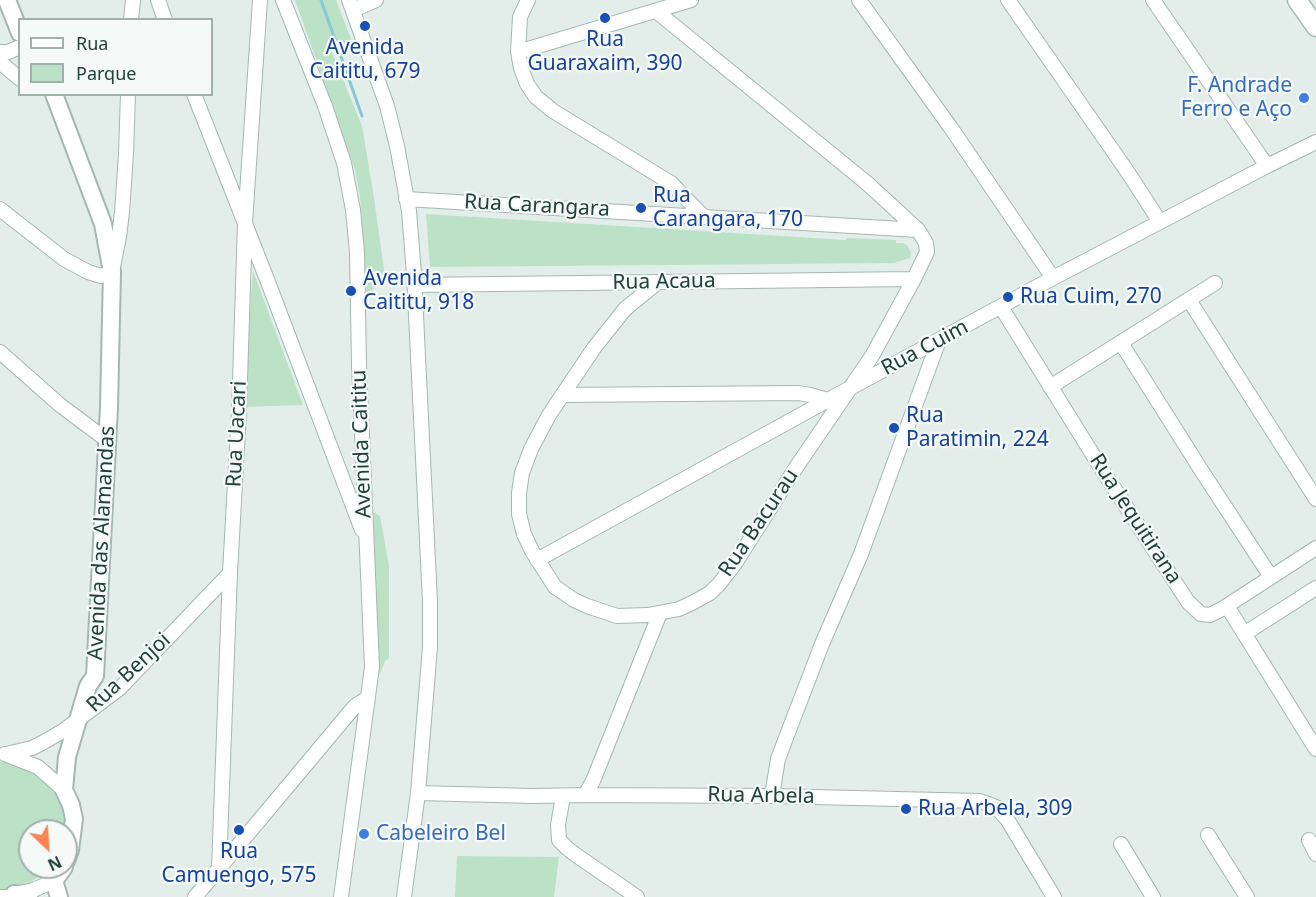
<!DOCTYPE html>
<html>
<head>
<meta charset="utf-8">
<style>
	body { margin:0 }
	#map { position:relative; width:1316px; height:897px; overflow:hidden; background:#e3eeea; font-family:"Noto Sans",sans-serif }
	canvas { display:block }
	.legend { position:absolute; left:18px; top:18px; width:195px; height:78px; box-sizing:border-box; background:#f5faf8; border:2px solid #a0b0ac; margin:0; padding:8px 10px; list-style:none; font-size:18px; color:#21413a }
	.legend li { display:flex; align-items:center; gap:12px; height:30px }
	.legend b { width:30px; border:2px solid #a0b0ac }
	.north { position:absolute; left:18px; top:819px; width:60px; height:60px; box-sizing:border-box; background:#f5faf8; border:2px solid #a0b0ac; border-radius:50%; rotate:155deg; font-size:16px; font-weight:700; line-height:24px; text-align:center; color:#21413a }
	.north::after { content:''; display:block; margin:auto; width:21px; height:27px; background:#fb8454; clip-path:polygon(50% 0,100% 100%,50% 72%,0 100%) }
</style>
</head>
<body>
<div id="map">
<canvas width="1316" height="897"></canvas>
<ul class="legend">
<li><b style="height:8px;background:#fff"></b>Rua</li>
<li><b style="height:16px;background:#bbe1c7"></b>Parque</li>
</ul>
<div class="north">N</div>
</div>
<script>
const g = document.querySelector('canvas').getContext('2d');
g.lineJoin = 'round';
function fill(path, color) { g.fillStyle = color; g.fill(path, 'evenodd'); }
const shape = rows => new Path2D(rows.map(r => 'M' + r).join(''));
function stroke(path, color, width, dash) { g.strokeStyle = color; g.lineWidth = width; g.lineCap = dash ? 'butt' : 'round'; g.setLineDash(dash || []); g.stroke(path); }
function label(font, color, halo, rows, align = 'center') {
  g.font = font + ' "Noto Sans",sans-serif'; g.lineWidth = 4.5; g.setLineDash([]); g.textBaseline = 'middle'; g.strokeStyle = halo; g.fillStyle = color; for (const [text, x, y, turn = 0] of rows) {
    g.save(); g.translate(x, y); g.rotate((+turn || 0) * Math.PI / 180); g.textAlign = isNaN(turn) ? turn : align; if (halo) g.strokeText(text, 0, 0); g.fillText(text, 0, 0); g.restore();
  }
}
const green = shape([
	[295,0,336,0,352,42,331,50,362,126,374,198,385,277,378,281,367,300,360,196,355,170],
	[426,214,846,240,846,238,896,240,896,243,903,243,908,246,911,253,910,258,907,259,894,263,430,267],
	[253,271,303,405,243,407],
	[373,512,380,516,389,566,389,658,385,661,380,674,378,667],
	[0,762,9,762,33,770,52,786,58,797,63,809,65,821,65,831,30,831,30,867,49,867,40,876,29,883,17,887,5,889,0,889],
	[457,856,559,857,554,897,455,897]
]);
const stream = shape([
	[321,0,362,116]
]);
const minor = shape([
	[158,0,165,20],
	[283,0,325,106,344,163,353,210,357,252,359,365,372,667,341,897],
	[349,0,387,106,397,146,409,211,414,274,430,602,430,647,418,793,404,897],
	[528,0,520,17,518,52,521,68,527,84,536,97,553,111,671,183,703,216],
	[859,0,951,128,1053,278],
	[1008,0,1127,171,1160,222],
	[1153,0,1267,166],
	[353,10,376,0],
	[656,11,868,184,918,230,926,243,927,252,914,279,872,356,797,466,734,565,719,584,710,593,692,603,679,609,648,615,617,616,587,606,574,600,555,587,532,551,524,534,519,514,519,493,522,473,531,449,549,415,594,348,625,309,658,282],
	[131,20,133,0],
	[0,52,8,52,20,47],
	[518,52,691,0],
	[0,62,20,79],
	[194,94,268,282,362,530],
	[406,199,918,230],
	[0,209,64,259,88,272,101,276,112,272,119,237,122,212,126,154,128,94],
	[414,285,914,279],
	[1189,300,1316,499],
	[1001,307,1103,471,1188,602,1201,614,1210,615,1222,609,1316,548],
	[1121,343,1203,473,1271,577],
	[0,352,60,405,108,441],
	[1050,387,1215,283],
	[562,395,799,393,810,395,828,400],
	[537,560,828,400,1053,278,1267,166,1316,142],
	[1227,606,1316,749],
	[1244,634,1316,588],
	[5,754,38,767,64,790],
	[6,754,32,748,42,743,63,731,120,688,230,573],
	[418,793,533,796,585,795,772,796,980,801,996,807,1007,819,1054,897],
	[585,795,593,781,660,613],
	[563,796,558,825,559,840,567,848,576,855,637,897],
	[772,796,778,759,789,730,822,644,861,554,939,340],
	[1208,835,1247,897],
	[1309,840,1316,854],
	[1121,844,1153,897],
	[219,868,230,573,239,411,245,223,260,0],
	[0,897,10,897,14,894,31,891,54,881],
	[195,897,355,706,368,698]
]);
const tertiary = shape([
	[7,0,20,33],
	[54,94,103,224,112,272,109,407,95,676,88,686,67,757,64,790,71,805,74,819,70,850,66,861],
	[14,894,29,897],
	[59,897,54,881,64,867]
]);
const secondary = shape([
	[1297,0,1316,27]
]);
const markers = [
	[605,18,6,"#1a4fb4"],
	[365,26,6,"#1a4fb4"],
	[1304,98,6,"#3f7fe0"],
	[641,208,6,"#1a4fb4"],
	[351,291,6,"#1a4fb4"],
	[1008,297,6,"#1a4fb4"],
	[894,428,6,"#1a4fb4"],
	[906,809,6,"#1a4fb4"],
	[239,830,6,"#1a4fb4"],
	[364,834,6,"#3f7fe0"]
];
const transitNames = [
	["Rua",605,40,"center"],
	["Guaraxaim, 390",605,64,"center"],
	["Avenida",365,48,"center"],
	["Caititu, 679",365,72,"center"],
	["Rua",653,196],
	["Carangara, 170",653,220],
	["Avenida",363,279],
	["Caititu, 918",363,303],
	["Rua Cuim, 270",1020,297],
	["Rua",906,416],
	["Paratimin, 224",906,440],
	["Rua Arbela, 309",918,809],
	["Rua",239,852,"center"],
	["Camuengo, 575",239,876,"center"]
];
const shopNames = [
	["F. Andrade",1292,86],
	["Ferro e Aço",1292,110],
	["Cabeleiro Bel",376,834,"left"]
];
const streetNames = [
	["Rua Carangara",537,206,3],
	["Rua Acaua",664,282,-1],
	["Rua Cuim",925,348,-28],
	["Rua Uacari",237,434,-87],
	["Avenida Caititu",362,444,-92],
	["Rua Jequitirana",1135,519,57],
	["Rua Bacurau",759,523,-56],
	["Avenida das Alamandas",102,543,-87],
	["Rua Benjoi",129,673,-43],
	["Rua Arbela",761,796,1]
];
fill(green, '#bbe1c7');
stroke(stream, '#88c7d7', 3);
stroke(minor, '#a5b7b2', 16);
stroke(tertiary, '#a5b7b2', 20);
stroke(secondary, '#a1bbb3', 21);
stroke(minor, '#fff', 14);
stroke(tertiary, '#fff', 16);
stroke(secondary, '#fff', 18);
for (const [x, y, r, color] of markers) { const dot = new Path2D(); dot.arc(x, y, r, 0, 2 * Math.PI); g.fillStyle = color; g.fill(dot); stroke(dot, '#f5faf8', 2); }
label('21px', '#164399', '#f5faf8', transitNames, 'left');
label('21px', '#366cbe', '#f5faf8', shopNames, 'right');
label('21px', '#21413a', '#f5faf8', streetNames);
</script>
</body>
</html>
